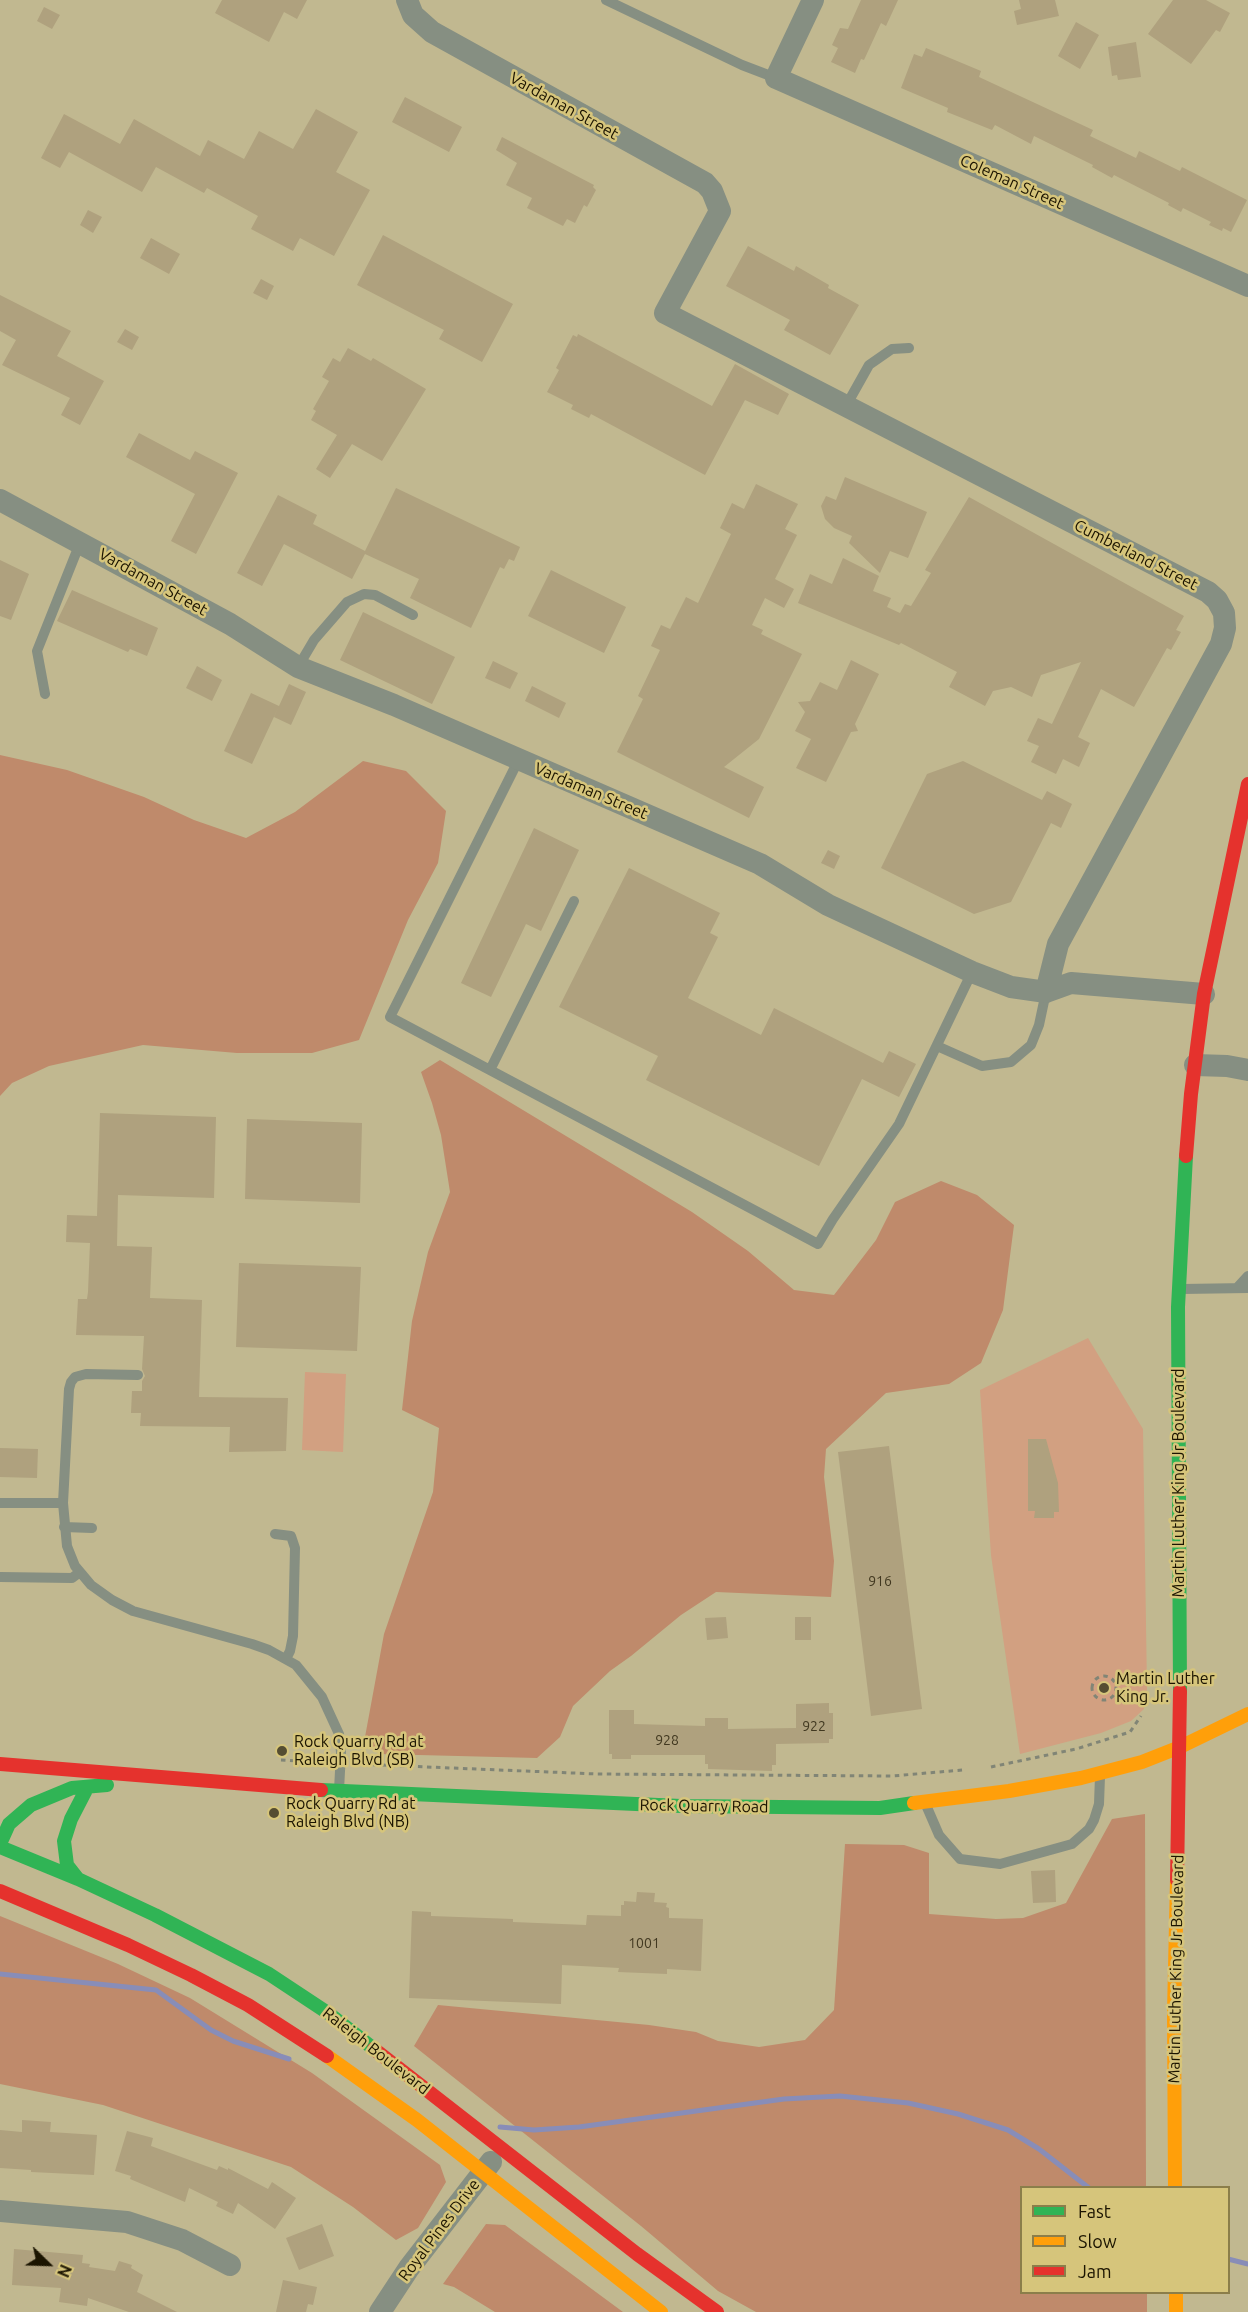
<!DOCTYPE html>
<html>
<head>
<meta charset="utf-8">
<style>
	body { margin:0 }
	#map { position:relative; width:1248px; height:2312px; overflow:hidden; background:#c1b890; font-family:Ubuntu,sans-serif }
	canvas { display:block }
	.legend { position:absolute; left:1020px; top:2186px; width:210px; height:108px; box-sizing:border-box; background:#d6c57b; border:2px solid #8b7e4a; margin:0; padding:8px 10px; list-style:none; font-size:18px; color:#1b1400 }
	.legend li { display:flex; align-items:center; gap:12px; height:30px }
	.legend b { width:30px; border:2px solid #8b7e4a }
	.north { position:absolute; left:18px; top:2234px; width:60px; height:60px; -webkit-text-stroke:4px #d6c57b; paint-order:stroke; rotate:113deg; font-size:16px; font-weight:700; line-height:24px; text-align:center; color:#1b1400 }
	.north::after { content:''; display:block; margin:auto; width:21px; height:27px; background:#1b1400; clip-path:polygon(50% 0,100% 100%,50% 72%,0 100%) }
</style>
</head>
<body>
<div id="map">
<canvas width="1248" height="2312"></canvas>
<ul class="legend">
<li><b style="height:8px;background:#30b455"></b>Fast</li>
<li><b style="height:8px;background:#ff9f0a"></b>Slow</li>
<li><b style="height:8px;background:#e5322d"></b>Jam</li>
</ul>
<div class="north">N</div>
</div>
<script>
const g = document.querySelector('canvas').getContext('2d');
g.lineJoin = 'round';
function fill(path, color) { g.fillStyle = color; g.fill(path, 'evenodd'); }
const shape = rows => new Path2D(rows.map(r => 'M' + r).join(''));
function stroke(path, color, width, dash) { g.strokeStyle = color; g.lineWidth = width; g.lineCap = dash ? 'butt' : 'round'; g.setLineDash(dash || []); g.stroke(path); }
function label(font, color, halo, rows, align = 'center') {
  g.font = font + ' Ubuntu,sans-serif'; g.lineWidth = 5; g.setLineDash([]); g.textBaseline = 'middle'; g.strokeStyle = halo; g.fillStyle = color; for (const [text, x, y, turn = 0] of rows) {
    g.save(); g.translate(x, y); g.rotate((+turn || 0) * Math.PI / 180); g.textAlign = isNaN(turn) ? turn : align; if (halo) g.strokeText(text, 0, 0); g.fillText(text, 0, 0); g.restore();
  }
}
const green = shape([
	[1088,1338,1143,1429,1147,1689,1144,1709,1131,1721,1101,1733,1020,1754,991,1555,980,1390],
	[305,1372,346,1374,343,1452,302,1450]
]);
const forest = shape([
	[0,755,67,770,144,797,194,820,246,838,295,812,363,761,406,771,446,811,438,863,408,920,359,1040,312,1053,237,1053,143,1045,49,1066,12,1083,0,1096],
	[440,1060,692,1212,748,1251,794,1290,834,1295,876,1240,895,1202,941,1181,977,1195,1014,1225,1003,1310,981,1363,949,1384,886,1393,826,1449,824,1477,834,1561,831,1597,716,1592,681,1615,631,1656,610,1671,573,1706,560,1737,537,1758,379,1754,365,1737,384,1634,433,1492,439,1428,402,1410,412,1321,428,1252,450,1192,441,1135,432,1103,421,1072],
	[1145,1814,1146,2187,1022,2188,1022,2292,1147,2293,1147,2312,756,2312,718,2291,641,2226,414,2046,438,2005,649,2025,696,2032,718,2041,759,2047,805,2040,834,2010,845,1844,904,1845,929,1853,929,1914,996,1919,1023,1918,1066,1903,1112,1819],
	[0,1916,118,1964,190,1998,312,2073,440,2165,446,2182,418,2228,396,2240,353,2207,291,2167,103,2105,0,2084],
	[486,2224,505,2225,623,2312,495,2312,454,2287,443,2284]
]);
const stream = shape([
	[0,1974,156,1990,211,2030,233,2041,289,2059],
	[500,2127,534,2130,579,2127,784,2099,840,2096,908,2103,958,2114,1008,2130,1039,2149,1089,2188],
	[1228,2259,1248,2264]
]);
const building = shape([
	[222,0,307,0,297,19,284,12,269,42,215,13],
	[861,0,898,0,886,26,881,23,864,60,861,59,855,73,831,62,838,48,832,45,840,28,848,29],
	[1019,0,1055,0,1059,16,1017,25,1014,11,1021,9],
	[1173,0,1206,0,1230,13,1220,32,1216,30,1191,64,1148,34],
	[44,7,60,15,52,29,37,21],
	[1076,22,1099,35,1080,69,1058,56],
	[1136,42,1141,77,1118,80,1117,75,1112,76,1108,47],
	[926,48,981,71,979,77,1093,130,1090,136,1136,158,1139,151,1180,171,1182,167,1247,200,1231,232,1223,228,1222,231,1209,225,1211,222,1183,208,1181,212,1168,205,1169,203,1114,175,1112,178,1092,167,1093,165,1034,136,1031,144,995,125,992,130,947,112,948,108,901,88,914,54,922,57],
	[405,97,462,127,449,152,392,122],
	[316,109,358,132,336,172,370,190,334,256,300,238,293,251,251,229,258,216,207,188,204,193,156,167,142,192,69,152,60,168,41,158,64,114,120,144,134,119,200,156,208,140,244,159,259,131,293,149],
	[502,137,594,185,593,187,596,190,587,207,584,205,575,223,567,219,563,226,527,208,532,198,506,185,517,163,496,150],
	[88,210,102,217,93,233,80,225],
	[383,235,513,304,482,362,439,339,444,330,357,285],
	[151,238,180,254,169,274,140,258],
	[748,246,794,271,796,266,829,285,828,288,859,305,830,355,784,330,790,320,726,286],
	[261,279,274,286,267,300,253,293],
	[0,295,71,331,57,356,104,381,80,425,61,415,70,398,2,365,16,340,0,331],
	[125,329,139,337,132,350,117,342],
	[578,334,712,406,735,364,789,394,778,415,745,400,705,475,591,414,589,418,571,409,573,405,547,392,559,370,556,368,573,335,577,337],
	[348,348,371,361,373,358,426,389,382,461,352,444,330,478,316,469,337,435,311,420,316,411,313,409,329,381,322,377,333,358,340,362],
	[139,433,190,460,195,451,238,473,196,554,171,541,195,494,126,457],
	[845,477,927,512,908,558,890,551,880,573,849,543,852,536,834,528,825,519,821,506,826,496,836,500],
	[756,484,798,504,785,529,797,535,775,579,794,589,784,608,765,598,752,625,763,630,761,634,802,654,759,739,724,767,764,787,749,818,617,752,643,699,638,696,660,650,651,646,661,625,670,629,686,597,698,603,731,534,720,528,732,503,744,509],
	[396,488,520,547,514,561,509,559,504,569,500,567,471,628,410,598,419,579,365,554,352,579,284,544,262,586,237,573,278,495,317,515,313,524,365,551],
	[969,497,1184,616,1176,630,1181,632,1171,650,1167,648,1134,707,1101,689,1078,737,1090,743,1079,767,1063,759,1056,774,1031,762,1039,746,1027,741,1038,718,1052,724,1081,662,1041,675,1032,697,1011,687,993,691,985,706,949,687,957,672,901,643,899,645,798,603,810,574,832,584,843,558,879,576,873,591,891,598,887,607,900,613,905,604,911,606,931,573,925,570],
	[0,560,29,574,11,620,0,616],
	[551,570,626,607,604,653,528,616],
	[72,590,158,628,147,656,130,649,128,652,57,621],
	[363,612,455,657,432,704,340,660],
	[851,660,879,674,855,724,858,731,851,732,826,782,796,768,811,739,795,731,805,712,798,702,810,701,820,682,837,690],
	[493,661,518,673,510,689,485,678],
	[197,666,222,680,212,701,186,688],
	[289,684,306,692,291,725,274,717],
	[532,686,566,703,559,718,525,701],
	[251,693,279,706,252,764,224,751],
	[963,761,1042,800,1047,791,1072,804,1061,828,1051,823,1011,902,974,914,881,868,927,774],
	[534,828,579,850,541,931,526,924,491,997,461,983],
	[828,850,840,856,834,869,821,863],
	[629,868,720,913,710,933,718,937,688,998,761,1035,774,1008,883,1063,889,1051,916,1064,899,1097,862,1079,819,1166,646,1080,658,1056,559,1007],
	[100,1113,216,1117,214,1198,118,1195,117,1246,152,1247,150,1298,202,1300,199,1397,288,1398,286,1451,229,1452,230,1427,140,1426,141,1413,131,1413,132,1391,142,1391,142,1381,145,1376,142,1369,144,1336,76,1335,78,1299,87,1299,88,1292,90,1243,66,1242,67,1215,97,1216],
	[247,1119,362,1123,360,1203,245,1199],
	[239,1263,361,1267,357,1351,236,1347],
	[1028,1439,1046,1439,1058,1483,1059,1512,1054,1512,1054,1518,1034,1518,1035,1511,1028,1511],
	[889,1446,922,1709,871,1716,838,1452],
	[0,1448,38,1449,37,1478,0,1477],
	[726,1617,728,1638,707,1640,705,1618],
	[795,1617,811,1617,811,1640,795,1640],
	[829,1703,829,1713,833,1713,833,1739,829,1739,829,1743,776,1744,776,1765,772,1765,772,1771,708,1769,708,1764,705,1764,705,1755,631,1755,631,1759,612,1759,612,1754,609,1754,609,1710,634,1710,634,1724,705,1726,705,1718,728,1718,728,1729,796,1728,796,1704],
	[1055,1870,1056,1902,1033,1903,1031,1871],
	[637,1892,655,1893,654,1902,667,1903,666,1907,669,1908,669,1918,703,1919,701,1971,667,1969,667,1974,618,1972,619,1968,562,1965,561,2004,409,1998,412,1911,431,1912,431,1916,513,1919,513,1922,586,1925,587,1915,621,1916,621,1905,624,1905,624,1901,636,1902],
	[22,2120,51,2122,50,2132,97,2135,94,2175,31,2172,31,2170,0,2168,0,2130,22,2132],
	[127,2131,153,2138,151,2146,217,2170,219,2166,228,2170,228,2168,268,2189,272,2182,296,2198,275,2229,238,2203,233,2214,216,2206,218,2202,189,2188,185,2202,130,2179,131,2176,115,2171],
	[322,2224,334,2256,299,2270,286,2238],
	[14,2249,83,2255,82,2263,90,2264,89,2267,115,2271,119,2261,132,2265,131,2268,143,2275,137,2292,177,2312,129,2312,88,2298,87,2306,59,2302,61,2288,12,2285],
	[283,2280,317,2287,313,2305,308,2304,306,2312,276,2312]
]);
const path = shape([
	'1092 1688a12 12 0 1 1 24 0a12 12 0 1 1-24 0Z',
	[281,1760,328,1763],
	[355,1764,597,1774,892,1776,963,1770],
	[991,1767,1076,1749,1130,1732,1141,1716]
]);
const lane = shape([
	[606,0,742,65,776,78],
	[846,406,869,365,892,349,909,348],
	[298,667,314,640,347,602,364,594,375,595,413,615],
	[45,694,37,651,80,543],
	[519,759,390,1017,818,1244,833,1219,899,1124,972,972],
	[937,1046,982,1066,1011,1062,1031,1045,1039,1025,1046,992],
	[490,1070,574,901],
	[1237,1288,1248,1276],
	[1182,1289,1248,1288],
	[138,1375,86,1374,75,1377,71,1382,69,1389,63,1503,67,1546,75,1566,91,1585,112,1600,133,1611,252,1644,269,1650,296,1665,322,1697,339,1734,341,1752,339,1790],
	[0,1503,63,1503],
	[64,1527,92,1528],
	[275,1534,291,1536,295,1548,293,1636,290,1651,286,1659],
	[0,1577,72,1578,80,1572],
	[926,1805,939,1835,960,1859,1000,1864,1072,1844,1089,1829,1094,1820,1099,1804,1100,1776]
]);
const street = shape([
	[407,0,413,15,432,32,705,183,712,191,720,211,665,313,1208,592,1217,600,1224,613,1225,628,1221,644,1058,944,1046,992],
	[813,0,776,78,1248,286],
	[0,500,230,624,298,667,394,705,760,864,828,905,972,972,1011,987,1046,992,1071,983,1204,994],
	[1195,1065,1227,1066,1248,1070],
	[0,2211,127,2222,182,2240,230,2265],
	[380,2312,409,2268,491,2162]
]);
const fast = shape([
	[1180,1691,1178,1307,1186,1156],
	[321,1790,681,1806,880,1808,914,1803],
	[0,1844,9,1824,31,1805,72,1788,107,1785],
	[0,1847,78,1879,155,1915,269,1974,328,2013,374,2049],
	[78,1879,67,1865,64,1841,71,1819,87,1788]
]);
const slow = shape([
	[914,1803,1009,1791,1081,1778,1142,1762,1180,1747,1248,1714],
	[327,2056,417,2120,661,2312],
	[1175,2188,1174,2012,1177,1880],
	[1176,2292,1176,2312]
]);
const jam = shape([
	[1186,1156,1191,1094,1204,994,1248,784],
	[0,1764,321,1790],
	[1177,1880,1180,1691],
	[0,1891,128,1945,191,1975,248,2005,327,2056],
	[374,2049,637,2254,717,2312]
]);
const markers = [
	[1104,1688,6,"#554d32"],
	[282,1751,6,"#554d32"],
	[274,1813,6,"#554d32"]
];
const numberNames = [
	["916",880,1581],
	["922",814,1726],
	["928",667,1740],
	["1001",644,1943]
];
const streetNames = [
	["Vardaman Street",564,106,29],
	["Coleman Street",1012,182,24],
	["Cumberland Street",1136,555,27],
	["Vardaman Street",153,582,29],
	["Vardaman Street",591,791,23],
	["Martin Luther King Jr Boulevard",1179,1483,-90],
	["Rock Quarry Road",704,1806,1],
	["Martin Luther King Jr Boulevard",1176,1969,-89],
	["Raleigh Boulevard",376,2051,38],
	["Royal Pines Drive",439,2230,-53]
];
const poiNames = [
	["Martin Luther",1116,1679],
	["King Jr.",1116,1697],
	["Rock Quarry Rd at",294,1742],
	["Raleigh Blvd (SB)",294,1760],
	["Rock Quarry Rd at",286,1804],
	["Raleigh Blvd (NB)",286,1822]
];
fill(green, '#d2a081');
fill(forest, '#bf8a6b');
stroke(stream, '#888db8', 5);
fill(building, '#afa17e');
stroke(path, '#818576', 3, [4.5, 4.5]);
stroke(lane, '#868f82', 10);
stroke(street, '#868f82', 22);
stroke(fast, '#30b455', 14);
stroke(slow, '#ff9f0a', 14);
stroke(jam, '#e5322d', 14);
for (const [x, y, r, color] of markers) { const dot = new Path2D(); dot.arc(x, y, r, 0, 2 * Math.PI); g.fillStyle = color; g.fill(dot); stroke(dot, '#d6c57b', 2); }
label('14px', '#413820', null, numberNames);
label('16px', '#1b1400', '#d6c57b', streetNames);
label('16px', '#1b1400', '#d6c57b', poiNames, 'left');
</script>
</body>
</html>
